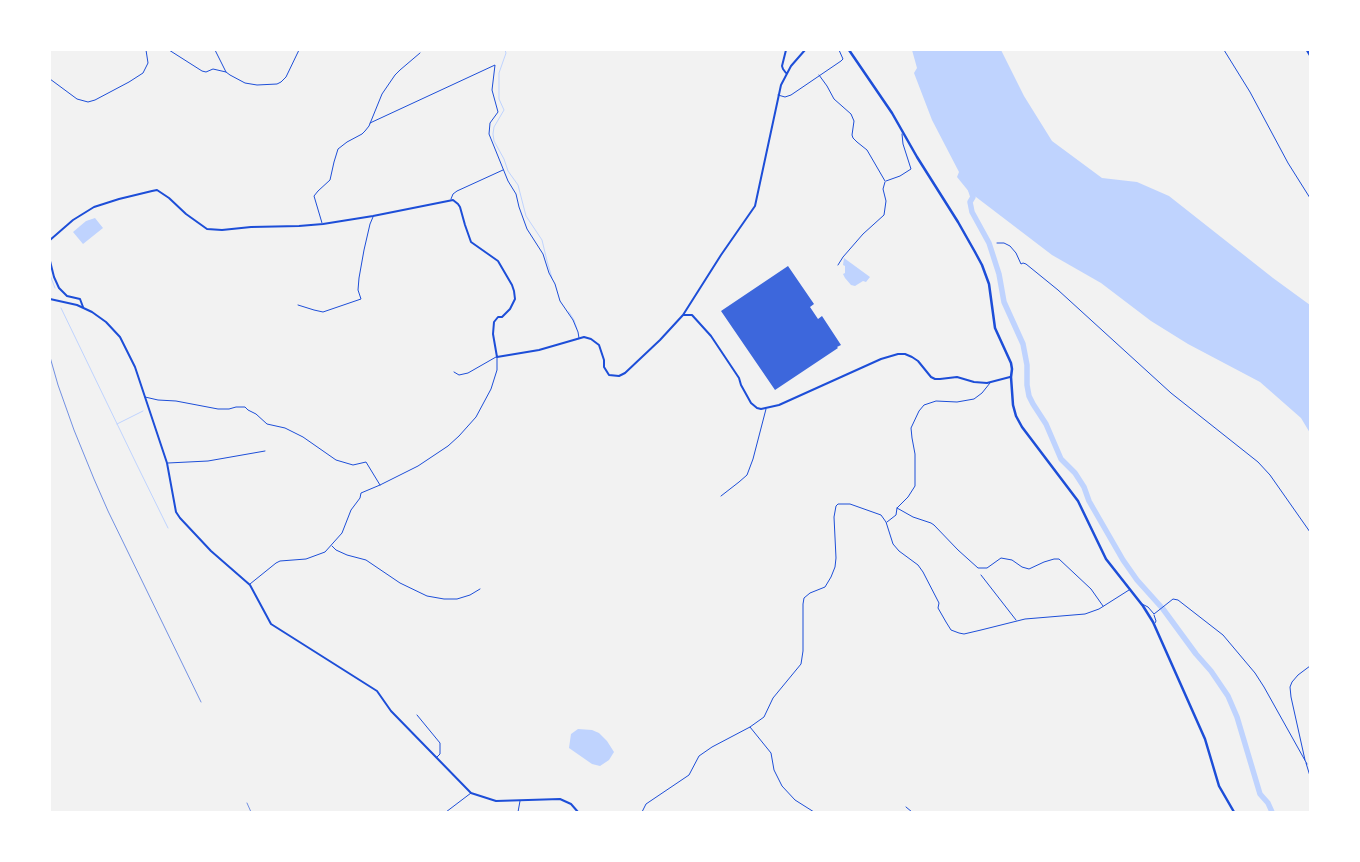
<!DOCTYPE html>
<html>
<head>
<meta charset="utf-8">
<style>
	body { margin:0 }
	#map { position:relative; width:1360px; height:862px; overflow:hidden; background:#f2f2f2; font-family:"DejaVu Sans",sans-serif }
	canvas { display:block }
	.frame { position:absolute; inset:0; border:51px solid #fff; pointer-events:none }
</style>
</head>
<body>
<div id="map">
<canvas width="1360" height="862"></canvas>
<div class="frame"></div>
</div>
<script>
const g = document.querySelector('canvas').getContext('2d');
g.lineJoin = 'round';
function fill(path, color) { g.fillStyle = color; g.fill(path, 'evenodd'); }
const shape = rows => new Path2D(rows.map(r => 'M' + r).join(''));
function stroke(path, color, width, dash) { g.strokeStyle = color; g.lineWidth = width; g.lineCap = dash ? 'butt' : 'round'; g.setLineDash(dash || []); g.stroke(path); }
const water = shape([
	[912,50,1001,50,1024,96,1052,141,1102,178,1137,182,1169,196,1273,278,1310,305,1310,433,1301,418,1260,382,1188,344,1151,321,1101,283,1052,255,976,197,970,193,957,177,959,172,932,120,914,73,917,68],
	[95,218,103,228,83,244,73,232,86,221],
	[844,258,870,277,866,282,863,281,855,286,851,285,845,278,843,274,845,273,845,266,843,265],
	[578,729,592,730,599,733,607,741,614,752,609,760,600,766,592,764,569,748,571,734]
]);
const stream = shape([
	[505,50,506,53,499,73,499,99,504,110,494,127,493,134,494,141,504,159,508,171,518,185,526,216,542,240,547,261,552,278],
	[50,275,55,288],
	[61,308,136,463,168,528],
	[569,312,574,320,577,329],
	[117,424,143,411]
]);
const river = shape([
	[970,188,973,197,970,202,972,212,989,243,999,274,1004,302,1023,344,1027,365,1027,385,1029,396,1033,404,1046,424,1061,459,1075,473,1084,487,1089,501,1123,560,1137,580,1163,609,1196,654,1211,671,1228,696,1237,717,1260,794,1268,803,1272,812]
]);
const building = shape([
	[788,266,814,304,810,307,818,319,822,316,841,345,837,347,838,348,775,390,721,311]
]);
const minor = shape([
	[169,50,202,71,206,72,213,69,226,72,230,75,245,83,257,85,277,84,281,82,286,77,299,50],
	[215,50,226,72],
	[1224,50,1250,92,1288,163,1310,198],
	[819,75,827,86,834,99,851,114,854,121,852,135,853,138,857,142,867,150,885,181],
	[50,79,77,99,88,102,95,100,129,82,143,73,148,63,146,50],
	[778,95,785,97,791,95,841,61,843,59,839,50],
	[370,123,495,65,492,90,498,112,490,123,489,134,508,181,516,194,519,207,527,229,543,254,549,273,555,284,560,301,573,320,578,332,579,338],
	[886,181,900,176,911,169,903,144,902,134],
	[451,199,453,194,457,191,503,170],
	[322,223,314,196,318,191,330,180,334,162,338,149,347,142,362,134,365,131,369,126,382,94,395,75,400,70,420,53],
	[997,243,1004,243,1010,246,1016,253,1021,264,1023,263,1026,264,1058,290,1171,393,1258,462,1270,475,1310,532],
	[838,265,843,257,863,234,884,215,886,201,883,189,885,182],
	[298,305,314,310,323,312,361,299,358,290,359,278,364,250,370,224,373,217],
	[454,372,459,375,468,373,496,357],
	[145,397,158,400,176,401,218,409,229,409,236,407,245,407,248,410,256,414,267,424,285,428,303,437,336,460,353,465,366,462,380,485],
	[168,463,208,461,265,451],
	[721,496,739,482,747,475,753,459,766,409],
	[897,508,913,517,931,523,934,525,958,550,978,568,987,568,1001,558,1012,560,1022,567,1029,569,1044,562,1054,559,1059,559,1091,589,1103,606],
	[887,522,896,515,897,508,908,497,915,486,915,454,912,438,911,428,919,411,924,405,936,401,957,402,974,399,982,393,990,383],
	[332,546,336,550,347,555,366,560,400,583,427,596,444,599,457,599,470,595,480,589],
	[981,575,1016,620],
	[250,584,276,563,280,561,306,559,325,552,342,533,351,510,360,498,361,493,380,485,418,466,448,446,459,436,476,417,491,389,497,370,497,358],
	[1142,604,1148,607,1154,614,1173,599,1178,600,1223,635,1255,673,1264,687,1307,764],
	[1154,615,1156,621,1155,623],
	[417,715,440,743,440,754,437,757],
	[750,727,764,717,773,698,801,664,803,651,803,604,804,598,810,593,825,587,831,577,835,567,836,558,834,517,836,506,838,504,850,504,881,515,886,522,893,544,899,551,918,565,923,572,939,603,938,608,946,622,951,630,959,633,964,634,981,630,1025,619,1085,614,1099,609,1129,590],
	[1305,760,1291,697,1290,687,1292,682,1298,675,1310,666],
	[1306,763,1310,776],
	[906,807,912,812],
	[446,812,471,793],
	[518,812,520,801],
	[642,812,646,804,689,775,699,756,712,747,750,727,771,753,774,770,782,786,795,800,814,812]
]);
const tertiary = shape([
	[786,50,782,66,783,69,786,73],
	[50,240,73,220,94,207,119,199,152,191,157,190,169,198,186,214,207,229,222,230,251,227,299,226,323,224,373,216,453,200,458,204,460,207,465,225,471,242,498,261,512,285,514,291,515,299,510,309,502,317,498,317,494,322,493,334,497,357,539,350,584,337,591,339,599,345,604,360,604,367,609,375,619,376,625,373,660,340,683,315,721,255,755,206,781,85,791,66,805,50],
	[50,261,54,277,59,288,67,296,80,299,83,307],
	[683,315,692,315,711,336,739,378,741,385,751,403,757,408,761,409,779,405,881,359,898,354,905,354,912,357,918,361,931,377,935,379,940,379,957,377,974,382,987,383,1010,377]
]);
const secondary = shape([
	[50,299,77,305,92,312,106,322,120,337,135,367,167,463,176,512,180,518,211,551,250,585,271,624,377,691,391,711,471,793,496,801,560,799,571,804,578,812]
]);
const primary = shape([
	[1307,50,1310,55]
]);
const trunk = shape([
	[849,50,892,113,917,157,958,222,975,252,982,265,989,284,995,328,1011,363,1012,369,1011,377,1013,405,1016,416,1022,427,1078,501,1106,559,1143,606,1153,622,1205,739,1219,786,1234,812]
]);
const rail = shape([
	[50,357,58,385,74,430,94,479,108,511,201,702],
	[247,803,251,812]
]);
fill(water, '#bfd3fe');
stroke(stream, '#bfd3fe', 1);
stroke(river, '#bfd3fe', 5.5);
fill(building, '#3d67dc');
stroke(minor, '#1d4ed8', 1);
stroke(tertiary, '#1d4ed8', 2);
stroke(secondary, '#1d4ed8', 2);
stroke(primary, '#1d4ed8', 2.5);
stroke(trunk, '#1d4ed8', 2.5);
stroke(rail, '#7290e2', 1);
</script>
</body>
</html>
